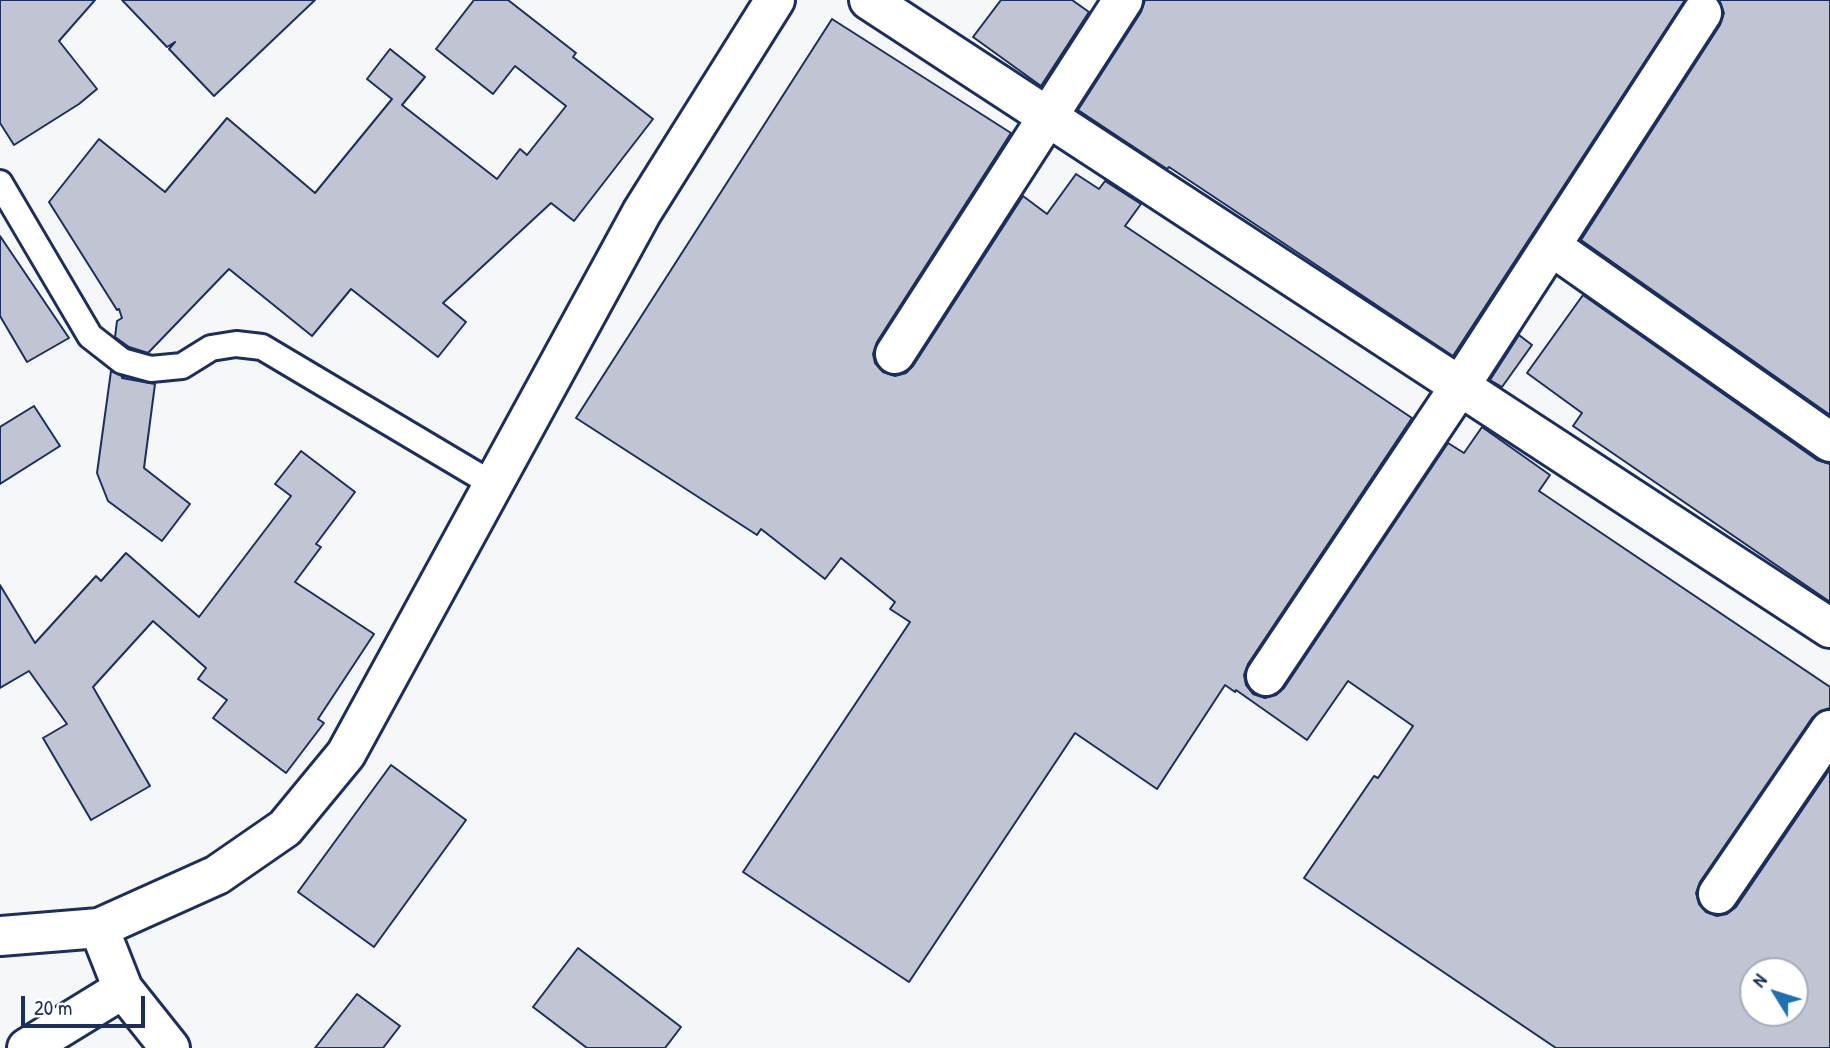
<!DOCTYPE html>
<html>
<head>
<meta charset="utf-8">
<style>
	body { margin:0 }
	#map { position:relative; width:1830px; height:1048px; overflow:hidden; background:#f6f7f9; font-family:"Patrick Hand",sans-serif }
	canvas { display:block }
	.north { position:absolute; left:1739px; top:957px; width:70px; height:70px; box-sizing:border-box; background:#fff; border:2px solid #a4acbf; border-radius:50%; rotate:308deg; font-size:19px; font-weight:700; line-height:28px; text-align:center; color:#1b2f5e }
	.north::after { content:''; display:block; margin:auto; width:24px; height:32px; background:#1f6fb2; clip-path:polygon(50% 0,100% 100%,50% 72%,0 100%) }
	.scale { position:absolute; left:21px; top:996px; width:124px; height:32px; box-sizing:border-box; border:4px solid #1b2f5e; border-top:0; padding-left:9px; font-size:21px; line-height:24px; white-space:nowrap; color:#1b2f5e; -webkit-text-stroke:5px #fff; paint-order:stroke }
</style>
</head>
<body>
<div id="map">
<canvas width="1830" height="1048"></canvas>
<div class="north">N</div>
<div class="scale">20 m</div>
</div>
<script>
const g = document.querySelector('canvas').getContext('2d');
g.lineJoin = 'round';
function fill(path, color) { g.fillStyle = color; g.fill(path, 'evenodd'); }
const shape = rows => new Path2D(rows.map(r => 'M' + r).join(''));
function stroke(path, color, width, dash) { g.strokeStyle = color; g.lineWidth = width; g.lineCap = dash ? 'butt' : 'round'; g.setLineDash(dash || []); g.stroke(path); }
const building = shape([
	[0,0,95,0,59,41,97,89,79,104,14,145,0,123,0,0],
	[122,0,315,0,214,96,169,49,175,42,167,47,122,0],
	[474,0,508,0,576,53,573,57,653,119,574,221,551,203,443,303,466,322,438,357,351,289,312,336,229,269,148,353,129,347,115,337,117,321,122,318,119,309,117,310,49,202,99,139,165,192,227,118,315,193,392,99,367,79,390,49,425,77,402,105,497,179,520,149,527,155,566,106,515,66,493,94,436,49,474,0],
	[1001,0,1072,0,1089,12,1041,86,973,37,1001,0],
	[1145,0,1685,0,1453,356,1169,167,1167,169,1078,110,1141,12,1145,0],
	[1719,0,1830,0,1830,415,1581,240,1720,25,1724,13,1719,0],
	[832,19,1011,133,877,342,873,354,875,363,883,372,895,376,906,373,913,366,1023,196,1047,214,1076,174,1099,189,1105,181,1141,204,1125,226,1412,418,1248,664,1244,675,1246,685,1253,694,1265,698,1276,695,1284,688,1448,443,1464,453,1482,427,1550,475,1539,491,1830,687,1830,708,1820,711,1812,718,1700,882,1696,893,1699,904,1706,912,1717,916,1727,914,1736,907,1830,769,1830,1048,1556,1048,1304,878,1374,776,1378,778,1413,726,1348,681,1307,740,1236,690,1235,692,1225,685,1157,789,1075,733,909,982,743,872,910,622,890,609,895,602,841,558,825,579,761,529,757,535,576,418,832,19],
	[1753,971,1795,971,1795,1013,1753,1013,1753,971],
	[0,236,69,338,27,362,0,316,0,236],
	[1583,295,1817,460,1830,464,1830,602,1573,426,1582,413,1527,373,1583,295],
	[1519,335,1532,345,1502,387,1490,380,1519,335],
	[111,371,124,377,122,378,155,384,144,468,190,504,162,541,108,501,97,473,111,371],
	[34,406,60,446,0,484,0,427,34,406],
	[301,451,355,492,316,544,321,547,295,582,374,634,318,719,324,723,286,773,213,718,227,700,198,679,206,668,153,621,93,687,150,786,91,820,43,738,67,724,29,671,0,688,0,585,35,643,96,576,101,581,126,553,199,617,291,496,275,484,301,451],
	[391,765,466,820,374,947,298,892,391,765],
	[578,948,681,1027,665,1048,587,1048,533,1007,578,948],
	[357,994,400,1026,383,1048,315,1048,357,994]
]);
const service = shape([
	[0,183,90,336,122,361,151,369,182,366,211,348,236,344,262,347,494,485]
]);
const minor = shape([
	[869,0,1830,628],
	[1551,246,1830,442],
	[895,354,1123,0],
	[1266,676,1460,386,1702,13],
	[1718,894,1830,730],
	[99,928,123,989,170,1048],
	[27,1048,123,989]
]);
const tertiary = shape([
	[0,936,99,928,217,875,285,828,346,754,642,212,775,0]
]);
fill(building, '#c0c4d3');
stroke(building, '#1b2f5e', 2);
stroke(service, '#1b2f5e', 30);
stroke(minor, '#1b2f5e', 44);
stroke(tertiary, '#1b2f5e', 44);
stroke(service, '#fff', 24);
stroke(minor, '#fff', 38);
stroke(tertiary, '#fff', 38);
</script>
</body>
</html>
